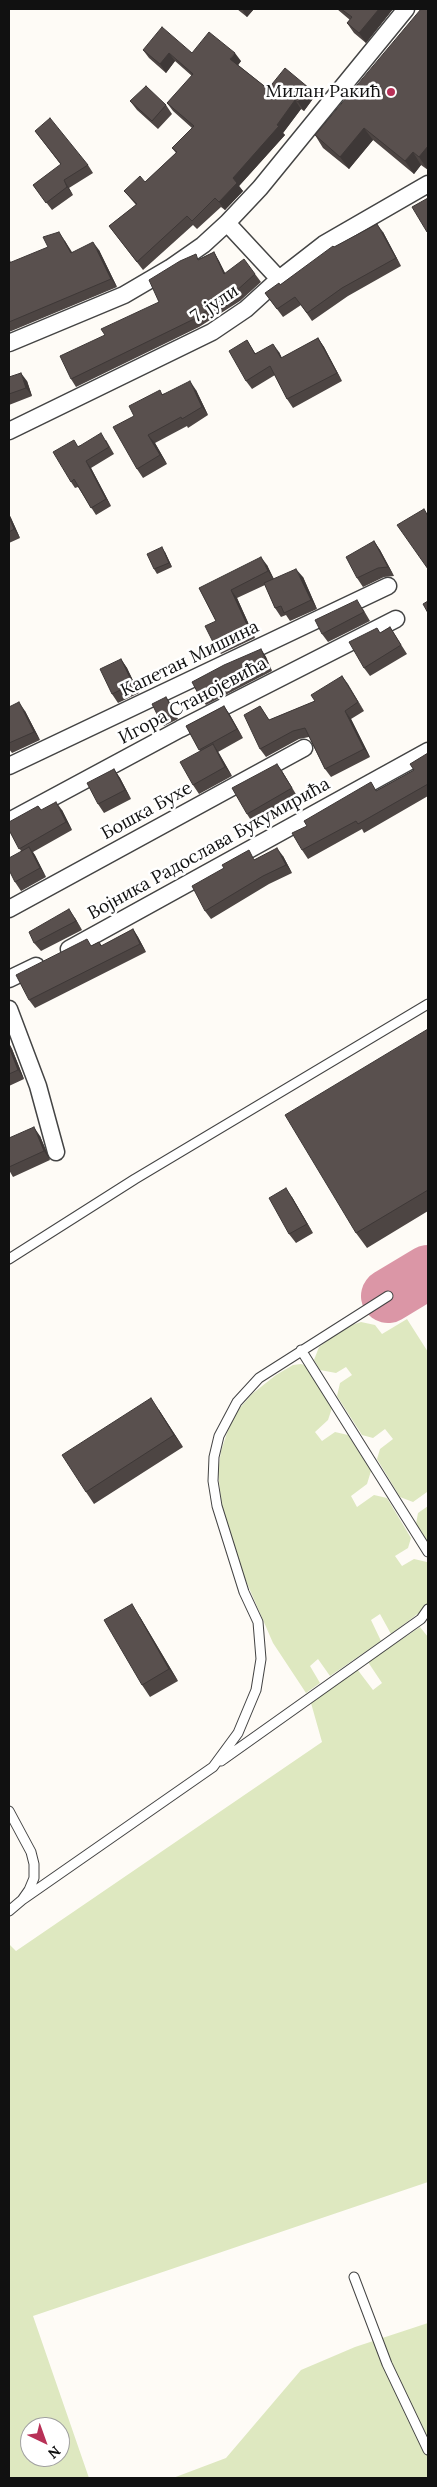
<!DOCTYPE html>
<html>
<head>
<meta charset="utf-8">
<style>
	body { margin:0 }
	#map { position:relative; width:437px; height:2487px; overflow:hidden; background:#fefbf6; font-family:Lora,serif }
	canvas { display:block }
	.frame { position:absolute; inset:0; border:10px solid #111; pointer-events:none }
	.north { position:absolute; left:20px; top:2417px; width:50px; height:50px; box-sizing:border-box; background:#fff; border:1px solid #a0a0a0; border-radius:50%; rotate:138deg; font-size:14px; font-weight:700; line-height:20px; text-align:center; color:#111 }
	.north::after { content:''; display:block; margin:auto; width:18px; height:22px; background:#b83157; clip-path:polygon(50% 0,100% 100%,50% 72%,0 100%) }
</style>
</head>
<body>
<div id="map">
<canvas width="437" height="2487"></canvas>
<div class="frame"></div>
<div class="north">N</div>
</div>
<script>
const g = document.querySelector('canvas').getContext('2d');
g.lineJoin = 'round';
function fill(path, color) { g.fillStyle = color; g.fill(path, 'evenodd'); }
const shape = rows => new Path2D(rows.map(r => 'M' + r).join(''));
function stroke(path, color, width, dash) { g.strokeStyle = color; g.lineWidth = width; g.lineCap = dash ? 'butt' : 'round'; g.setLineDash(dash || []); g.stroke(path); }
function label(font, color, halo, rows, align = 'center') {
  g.font = font + ' Lora,serif'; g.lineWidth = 5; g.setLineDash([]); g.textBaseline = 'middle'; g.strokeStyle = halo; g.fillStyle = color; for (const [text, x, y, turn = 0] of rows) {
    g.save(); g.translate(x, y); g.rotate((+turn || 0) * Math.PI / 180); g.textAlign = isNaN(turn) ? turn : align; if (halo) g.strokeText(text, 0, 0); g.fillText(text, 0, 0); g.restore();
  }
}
const green = shape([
	[407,1319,428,1352,428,1493,427,1492,413,1502,400,1497,377,1459,380,1449,393,1439,385,1429,373,1438,362,1435,337,1396,340,1383,352,1375,346,1367,336,1373,320,1370,314,1360,319,1347,346,1327,361,1322,375,1325,382,1334],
	[301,1364,307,1366,332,1408,328,1420,315,1432,322,1441,335,1432,348,1435,371,1471,367,1484,351,1496,357,1507,374,1495,387,1498,411,1538,408,1548,395,1556,402,1566,414,1559,427,1562,428,1565,428,1602,424,1609,391,1634,380,1614,371,1620,381,1641,330,1676,318,1659,310,1666,320,1683,306,1693,273,1643,236,1558,222,1509,218,1472,221,1451,228,1430,238,1410,252,1394,276,1375,293,1365],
	[428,1506,428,1543,416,1524,418,1513],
	[420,1627,428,1637,428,2182,33,2316,89,2478,9,2478,9,1944,16,1951,322,1742,311,1703,357,1669,373,1690,382,1683,368,1662],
	[30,2427,60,2427,60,2457,30,2457],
	[428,2323,428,2478,173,2478,226,2458,301,2370,355,2347]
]);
const taxiway = shape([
	[388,1296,428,1272]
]);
const service = shape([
	[9,1259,135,1179,428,1004],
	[301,1350,428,1552],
	[221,1761,421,1619,428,1609],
	[9,1811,31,1852,34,1864,34,1878,29,1890,22,1900,9,1911],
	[22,1900,213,1767,238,1733,256,1690,261,1659,258,1622,244,1592,217,1506,213,1481,214,1457,219,1436,237,1402,259,1378,388,1296],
	[354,2277,387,2364,428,2450]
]);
const minor = shape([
	[227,223,279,279],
	[9,343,124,295,170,268,203,245,227,223,260,188,406,9],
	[9,431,212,332,246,309,279,279,324,244,428,184],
	[9,766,388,586],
	[9,821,180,729,396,619],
	[9,909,304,748],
	[69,949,428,751],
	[9,979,36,966],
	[9,1009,38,1086,56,1152]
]);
const wall = shape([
	[237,9,254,9,247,17],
	[337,9,393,9,366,43,354,33,347,23,350,20],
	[428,9,428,170,421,165,414,174,373,140,349,169,323,148,315,135],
	[143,50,192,53,241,61,238,65,268,89,309,88,315,96,304,111,301,109,283,133,285,135,239,186,243,191,225,210,221,207,197,229,193,225,143,270,109,226,136,205,124,191,145,182,176,153,172,148,192,128,173,111,167,103,192,76,175,61,166,73,149,58],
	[130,101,166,105,172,114,158,129,137,110],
	[35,131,88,165,93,173,69,188,73,195,52,210,33,185,61,165],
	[383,232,401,266,348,296,312,321,301,305,283,317,265,293,280,285,334,247],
	[65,241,72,252,99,250,117,287,9,332,9,257,11,263],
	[214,252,219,261,225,273,255,274,261,282,240,301,199,327,76,387,71,379,105,335,159,302,199,259],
	[318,338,324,347,342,381,293,408,287,399,275,375,252,389,246,381,247,340,255,353,279,352,282,358],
	[9,377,27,381,32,396,9,405],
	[196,390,208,415,188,428,187,426,155,443,167,464,143,478,137,469,134,416,162,394],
	[106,440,114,454,91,468,111,506,96,515,78,487,75,488,71,482,78,446],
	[9,514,11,518,20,538,9,543],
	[374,541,380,550,394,576,384,577,363,587,357,578],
	[165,552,172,567,157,574,154,569],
	[267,565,274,579,303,577,317,609,290,621,286,615,281,617,275,608,265,585,237,598,255,638,221,654,215,646,216,621,199,588],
	[363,609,370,621,328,642,322,634],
	[390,627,407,654,370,676,364,668,380,633],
	[261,649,266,657,272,671,206,705,200,697],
	[121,659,127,668,139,693,118,703,112,694],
	[342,676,364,711,351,719,370,757,331,777,325,769,309,737,299,739,266,757,260,749,260,706,269,720,315,701],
	[166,697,178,719,164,726,161,722],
	[224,706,230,715,243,738,218,752,232,776,199,794,193,785,200,751,186,726],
	[9,707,25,711,40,740,12,753,9,749],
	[428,753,428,796,364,833,362,829,308,859,302,850,307,826,377,790,414,770],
	[114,769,120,778,131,799,104,813,98,804],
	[282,771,297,796,252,822,247,814],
	[38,806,41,810,62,810,72,830,33,852,46,877,21,891,15,882,21,851,9,830],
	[283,856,292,873,269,884,211,919,205,911,255,859],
	[75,918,82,930,41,951,34,943],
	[133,929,138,937,146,952,35,1008,29,1000,91,946,99,942,102,946],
	[428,1029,428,1211,367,1248,356,1233],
	[9,1043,12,1049,24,1079,9,1086],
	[40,1136,50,1160,13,1177,9,1170,9,1138],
	[292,1197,313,1233,296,1243,289,1234],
	[159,1410,183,1447,94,1504,86,1492],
	[140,1617,178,1681,150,1697,142,1685]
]);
const shadedWall = shape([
	[242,9,254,9,247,17],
	[379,9,393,9,366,43,359,33],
	[169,53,175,61,166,73,160,64],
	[235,53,241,61,236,68,230,59],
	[309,88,315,96,304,111,298,102],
	[295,100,301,109,283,133,285,135,239,186,243,191,225,210,219,202,233,178,277,125],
	[364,128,373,140,349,169,340,157],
	[428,146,428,170,419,157],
	[413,152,421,165,414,174,405,161],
	[64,180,69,188,73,195,67,187],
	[377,224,383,232,401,266,396,258],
	[59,232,65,241,76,261,71,253],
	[93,242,99,250,117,287,111,279],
	[214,252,219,261,230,283,224,274],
	[318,338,324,347,342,381,337,373],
	[273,344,279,352,286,367,281,358],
	[21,373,27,381,32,396,26,388],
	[190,381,196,390,208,415,202,407],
	[148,435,155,443,167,464,160,455],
	[86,461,91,468,111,506,106,499],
	[9,514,11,518,20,538,14,529,9,517],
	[374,541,380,550,394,576,388,567],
	[162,547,165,552,172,567,169,563],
	[261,557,267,565,274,580,268,571],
	[296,569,303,577,317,609,311,600],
	[231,590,237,598,255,638,249,629],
	[261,649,266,657,272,671,267,663],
	[121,659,127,668,139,693,133,684],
	[342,676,348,684,364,711,358,702],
	[166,697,169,701,178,719,175,714],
	[19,702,25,711,40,740,34,732],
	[224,706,230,715,243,738,237,729],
	[345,711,351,719,370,757,364,749],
	[213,744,219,753,232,776,225,767],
	[277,764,282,771,297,796],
	[114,769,120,778,131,799,125,790],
	[56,802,62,810,72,830,66,822],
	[29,847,35,855,46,877,40,868],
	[277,848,283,856,292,873,286,865],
	[69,909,75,918,82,930,76,921],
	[133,929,138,937,146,952,140,944],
	[9,1043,12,1049,24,1079,18,1070,9,1047],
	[34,1127,40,1136,50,1160,44,1151],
	[286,1188,292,1197,313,1233,307,1224],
	[151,1398,159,1410,183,1447,174,1435],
	[132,1604,140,1617,178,1681,169,1669]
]);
const building = shape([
	[341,9,379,9,359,33,347,23,352,17,341,9],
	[421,9,428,9,428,146,419,157,413,152,405,161,364,128,340,157,315,135,421,9],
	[162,27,192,53,209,32,235,53,230,59,268,89,285,68,309,88,298,102,295,100,277,125,279,126,233,178,237,183,219,202,215,198,192,221,187,216,137,262,109,226,137,204,124,191,140,176,145,182,177,152,172,148,194,126,167,103,193,74,169,53,160,64,143,50,162,27],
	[146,86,166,105,152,121,130,101,146,86],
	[50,118,88,165,64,180,67,187,46,203,33,185,61,164,35,131,50,118],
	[428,198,428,231,427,232,412,207,428,198],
	[377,224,396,258,342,288,307,313,295,297,277,309,265,293,279,283,280,285,333,246,334,247,377,224],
	[59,232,71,253,93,242,111,279,9,322,9,263,48,247,43,237,59,232],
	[214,252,224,274,244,259,255,274,234,293,194,319,71,379,60,356,105,335,101,329,159,302,149,280,180,261,196,254,198,260,214,252],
	[318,338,337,373,287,399,270,366,246,381,229,351,247,340,255,354,273,344,281,358,318,338],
	[21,373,26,388,9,394,9,377,21,373],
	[190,381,202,407,182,419,181,417,148,435,160,455,137,469,113,427,134,416,129,406,160,390,162,395,190,381],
	[101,433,109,447,86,461,106,499,91,508,74,479,71,482,53,452,74,440,78,447,101,433],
	[424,509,428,516,428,569,397,525,424,509],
	[9,517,14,529,9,532,9,517],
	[374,541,388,567,378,568,357,578,346,557,374,541],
	[162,547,169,563,154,569,147,554,162,547],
	[261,557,268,571,231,590,249,629,215,646,205,626,216,621,199,588,261,557],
	[296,569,311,600,284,613,281,606,275,608,264,583,296,569],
	[357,600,364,612,322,634,315,620,357,600],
	[428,601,428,613,423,604,428,601],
	[390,627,401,645,364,668,349,642,377,628,380,633,390,627],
	[261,649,267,663,200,697,192,682,224,665,261,649],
	[121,659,133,684,112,694,100,669,121,659],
	[342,676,358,702,345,711,364,749,325,769,305,728,293,731,260,749,244,715,260,706,269,720,315,701,311,695,342,676],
	[166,697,175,714,161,722,152,704,166,697],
	[19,702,34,732,9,743,9,707,19,702],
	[224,706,237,729,199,750,186,726,224,706],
	[213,744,225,767,193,785,180,762,213,744],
	[428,753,428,784,358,824,356,821,302,850,292,833,307,826,304,821,371,782,376,791,414,770,410,764,428,753],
	[277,764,292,788,247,814,232,788,277,764],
	[114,769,125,790,98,804,87,783,114,769],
	[56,802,66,822,19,849,9,830,9,822,38,806,41,810,56,802],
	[29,847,40,868,15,882,9,870,9,858,29,847],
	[277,848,286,865,263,876,205,911,192,886,224,868,222,865,249,850,254,860,277,848],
	[69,909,76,921,34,943,29,932,69,909],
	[133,929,140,944,29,1000,16,975,87,939,91,946,99,942,101,946,133,929],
	[428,1029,428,1190,356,1233,285,1115,428,1029],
	[9,1047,18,1070,9,1074,9,1047],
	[34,1127,44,1151,9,1167,9,1138,34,1127],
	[286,1188,307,1224,289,1234,269,1198,286,1188],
	[151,1398,174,1435,86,1492,62,1455,151,1398],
	[132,1604,169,1669,142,1685,104,1620,132,1604]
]);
const markers = [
	[391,92,5,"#b83157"]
];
const poiNames = [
	["Милан Ракић",381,92]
];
const streetNames = [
	["7. јули",215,304,-34],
	["Капетан Мишина",190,659,-26],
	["Игора Станојевића",193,701,-28],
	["Бошка Бухе",147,811,-29],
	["Војника Радослава Букумирића",209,849,-29]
];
fill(green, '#dee8c0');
stroke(taxiway, '#db96a6', 54);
stroke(service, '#444', 11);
stroke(minor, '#444', 19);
stroke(service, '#fff', 9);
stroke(minor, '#fff', 16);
fill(wall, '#4d4543');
fill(shadedWall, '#3e3837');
fill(building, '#59504e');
stroke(building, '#3e3837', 1);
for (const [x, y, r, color] of markers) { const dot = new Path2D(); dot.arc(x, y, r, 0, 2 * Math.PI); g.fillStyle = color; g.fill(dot); stroke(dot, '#fff', 2); }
label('18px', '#111', '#fff', poiNames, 'right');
label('18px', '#111', '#fff', streetNames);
</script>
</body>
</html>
